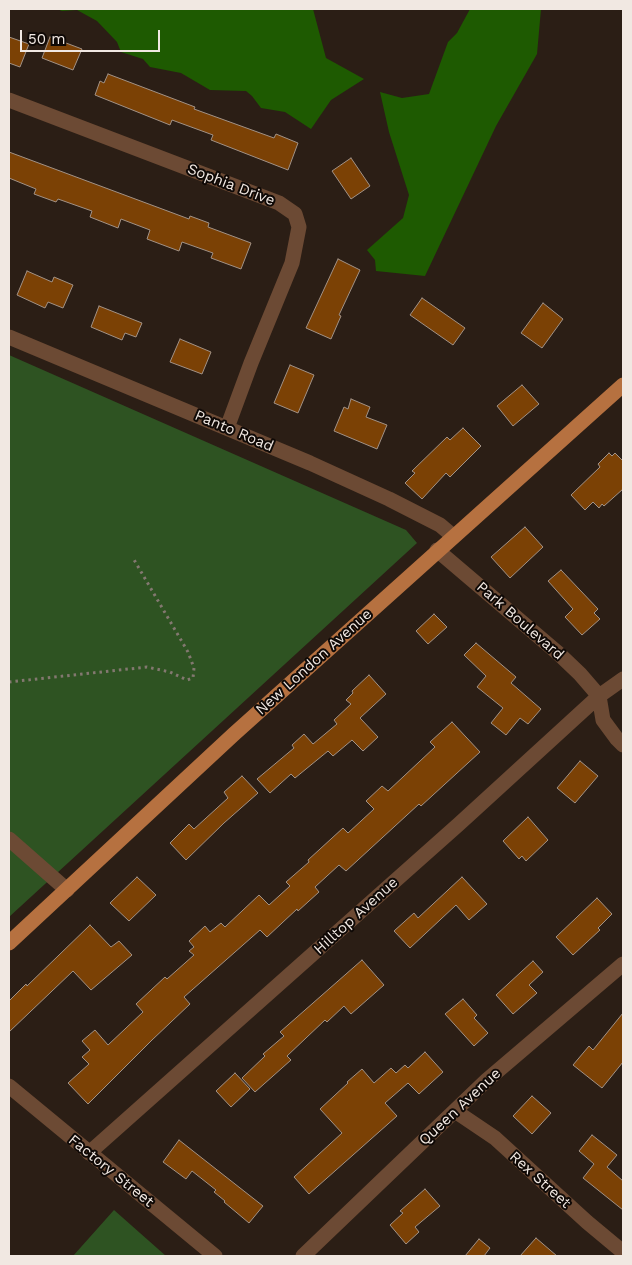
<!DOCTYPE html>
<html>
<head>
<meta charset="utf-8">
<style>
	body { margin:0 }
	#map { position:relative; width:632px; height:1265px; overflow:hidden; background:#2b1e15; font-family:"Work Sans",sans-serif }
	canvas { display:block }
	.frame { position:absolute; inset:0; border:10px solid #f1e8e2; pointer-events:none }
	.scale { position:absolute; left:20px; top:30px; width:140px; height:22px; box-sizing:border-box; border:2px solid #f1e8e2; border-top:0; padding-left:6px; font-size:15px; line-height:18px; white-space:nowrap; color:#f1e8e2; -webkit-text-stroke:4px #0f0906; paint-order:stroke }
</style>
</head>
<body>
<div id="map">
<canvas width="632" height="1265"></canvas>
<div class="frame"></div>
<div class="scale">50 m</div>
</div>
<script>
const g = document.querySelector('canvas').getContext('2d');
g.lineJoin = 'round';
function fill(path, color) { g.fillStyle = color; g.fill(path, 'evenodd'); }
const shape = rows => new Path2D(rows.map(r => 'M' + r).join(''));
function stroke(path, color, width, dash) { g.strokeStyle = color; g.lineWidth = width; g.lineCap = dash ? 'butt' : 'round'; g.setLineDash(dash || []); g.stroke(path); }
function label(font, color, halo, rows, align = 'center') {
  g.font = font + ' "Work Sans",sans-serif'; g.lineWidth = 4; g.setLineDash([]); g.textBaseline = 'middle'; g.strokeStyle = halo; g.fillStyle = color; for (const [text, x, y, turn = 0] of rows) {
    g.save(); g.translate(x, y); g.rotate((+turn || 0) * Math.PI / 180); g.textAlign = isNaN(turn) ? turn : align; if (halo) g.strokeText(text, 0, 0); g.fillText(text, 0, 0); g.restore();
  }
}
const green = shape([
	[9,355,406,530,417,543,9,917],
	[114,1210,166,1256,73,1256]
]);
const forest = shape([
	[57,9,313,9,326,58,364,79,331,100,311,129,285,112,261,108,252,96,246,91,210,90,181,73,150,67,143,59,121,52,117,42,97,21,77,10,62,11],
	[470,9,541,9,537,54,496,126,425,276,376,271,375,260,367,250,403,218,409,195,389,132,380,92,402,98,429,94,448,42,457,33]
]);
const building = shape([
	[9,37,29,44,20,67,9,63,9,37],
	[50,37,82,49,73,70,42,58,50,37],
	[108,74,195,107,194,109,274,138,276,134,298,143,288,170,211,140,213,135,172,120,170,125,95,95,100,81,104,83,108,74],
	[9,152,189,219,190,216,209,223,208,227,251,243,241,269,211,258,213,253,182,242,179,251,147,239,150,230,121,219,118,228,90,217,92,211,58,199,56,202,34,194,36,189,9,178,9,152],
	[351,158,370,186,351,199,332,171,351,158],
	[338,259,360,270,339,315,341,316,331,339,306,328,338,259],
	[27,271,52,282,54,277,73,285,63,308,48,302,45,308,17,295,27,271],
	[422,298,465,328,453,345,410,315,422,298],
	[543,303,563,319,542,348,521,333,543,303],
	[99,306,142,323,136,337,125,333,122,340,91,327,99,306],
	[180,339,211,352,202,374,170,362,180,339],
	[290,365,314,375,298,413,274,403,290,365],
	[522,385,539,404,513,426,497,406,522,385],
	[351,399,370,407,366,417,387,425,377,449,334,431,344,407,348,409,351,399],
	[463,428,481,446,450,477,446,473,422,499,405,483,415,473,412,471,447,437,450,440,463,428],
	[609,453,612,456,615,453,623,461,623,489,604,506,602,504,599,508,593,502,585,510,571,495,600,467,598,464,609,453],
	[525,527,543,547,510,578,491,557,525,527],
	[561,570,598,609,594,613,600,619,582,635,565,617,573,609,548,581,561,570],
	[434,614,447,627,428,644,416,631,434,614],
	[476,643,516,677,511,683,541,709,528,724,520,718,506,735,491,723,503,708,477,687,486,676,464,655,476,643],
	[369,675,386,694,360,718,378,737,363,751,352,740,333,756,328,751,295,778,291,774,270,793,257,779,294,748,292,745,304,734,313,744,337,724,334,720,351,704,346,700,353,693,352,691,369,675],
	[452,722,480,752,421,806,419,804,346,871,339,865,315,887,319,892,298,911,297,909,267,937,260,930,184,997,190,1004,152,1040,88,1104,68,1083,89,1064,82,1057,90,1050,82,1041,95,1030,108,1045,143,1012,136,1004,165,977,167,979,194,955,189,951,194,947,189,941,205,926,210,932,221,923,225,927,259,895,269,905,290,886,286,882,309,862,308,860,343,828,348,833,374,809,366,801,382,786,388,791,435,747,430,742,452,722],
	[580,761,598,776,575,803,557,788,580,761],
	[242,776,258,793,224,823,186,860,170,843,189,824,194,829,228,798,224,792,242,776],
	[528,817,548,840,526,861,522,856,519,859,503,841,528,817],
	[137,877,156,895,129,921,110,903,137,877],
	[462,877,487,904,469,920,456,905,410,948,394,931,414,913,418,918,462,877],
	[597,898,612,914,598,928,600,930,573,955,556,937,597,898],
	[90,925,111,947,119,941,132,955,91,990,73,971,9,1032,9,1001,26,984,27,986,90,925],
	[362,960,384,985,351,1014,344,1006,327,1022,325,1020,287,1056,291,1060,255,1092,242,1078,265,1056,263,1054,284,1036,280,1032,362,960],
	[533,961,543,972,529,985,537,993,513,1014,496,995,533,961],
	[463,999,477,1015,474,1018,488,1033,474,1046,445,1014,463,999],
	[623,1013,623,1062,602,1088,573,1065,589,1046,593,1050,623,1013],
	[425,1052,443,1072,419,1094,408,1083,385,1103,397,1116,309,1194,294,1177,342,1133,320,1109,348,1083,347,1082,362,1069,374,1083,391,1068,396,1073,405,1065,408,1068,425,1052],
	[235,1073,250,1089,231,1107,216,1091,235,1073],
	[532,1096,551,1113,532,1134,513,1116,532,1096],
	[592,1135,617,1155,607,1167,623,1181,623,1210,583,1178,594,1164,579,1151,592,1135],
	[179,1140,263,1206,249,1223,224,1202,225,1201,214,1192,216,1190,192,1171,186,1179,163,1162,179,1140],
	[425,1189,440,1206,415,1227,419,1232,406,1244,390,1225,403,1213,400,1211,425,1189],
	[536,1238,557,1256,520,1256,536,1238],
	[479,1239,490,1248,484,1256,465,1256,479,1239]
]);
const path = shape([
	[9,682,147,667,170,672,187,680,193,678,194,668,188,652,133,558]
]);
const minor = shape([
	[9,100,279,203,295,214,299,227,292,263,251,363,227,428],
	[9,337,310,463,389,499,440,525,453,536],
	[437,550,558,653,580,674,599,696,603,720,617,739,623,745],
	[9,839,67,890],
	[9,1086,215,1256],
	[455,1111,495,1138,587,1222,623,1252],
	[89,1153,459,824,599,696,623,679],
	[303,1256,487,1080,623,964]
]);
const major = shape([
	[9,943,234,734,623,385]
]);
const streetNames = [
	["Sophia Drive",231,185,21],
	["Panto Road",234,431,23],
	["Park Boulevard",520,621,41],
	["New London Avenue",314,662,-42],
	["Hilltop Avenue",356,916,-42],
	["Queen Avenue",460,1107,-43],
	["Factory Street",111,1171,39],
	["Rex Street",540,1180,42]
];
fill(green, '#2e5322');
fill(forest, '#1e5a01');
fill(building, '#7b4105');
stroke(building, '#a29286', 1);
stroke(path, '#837870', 3, [2.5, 4]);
stroke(minor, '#6c4a34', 15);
stroke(major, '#b67140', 15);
label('15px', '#f1e8e2', '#0f0906', streetNames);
</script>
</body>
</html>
